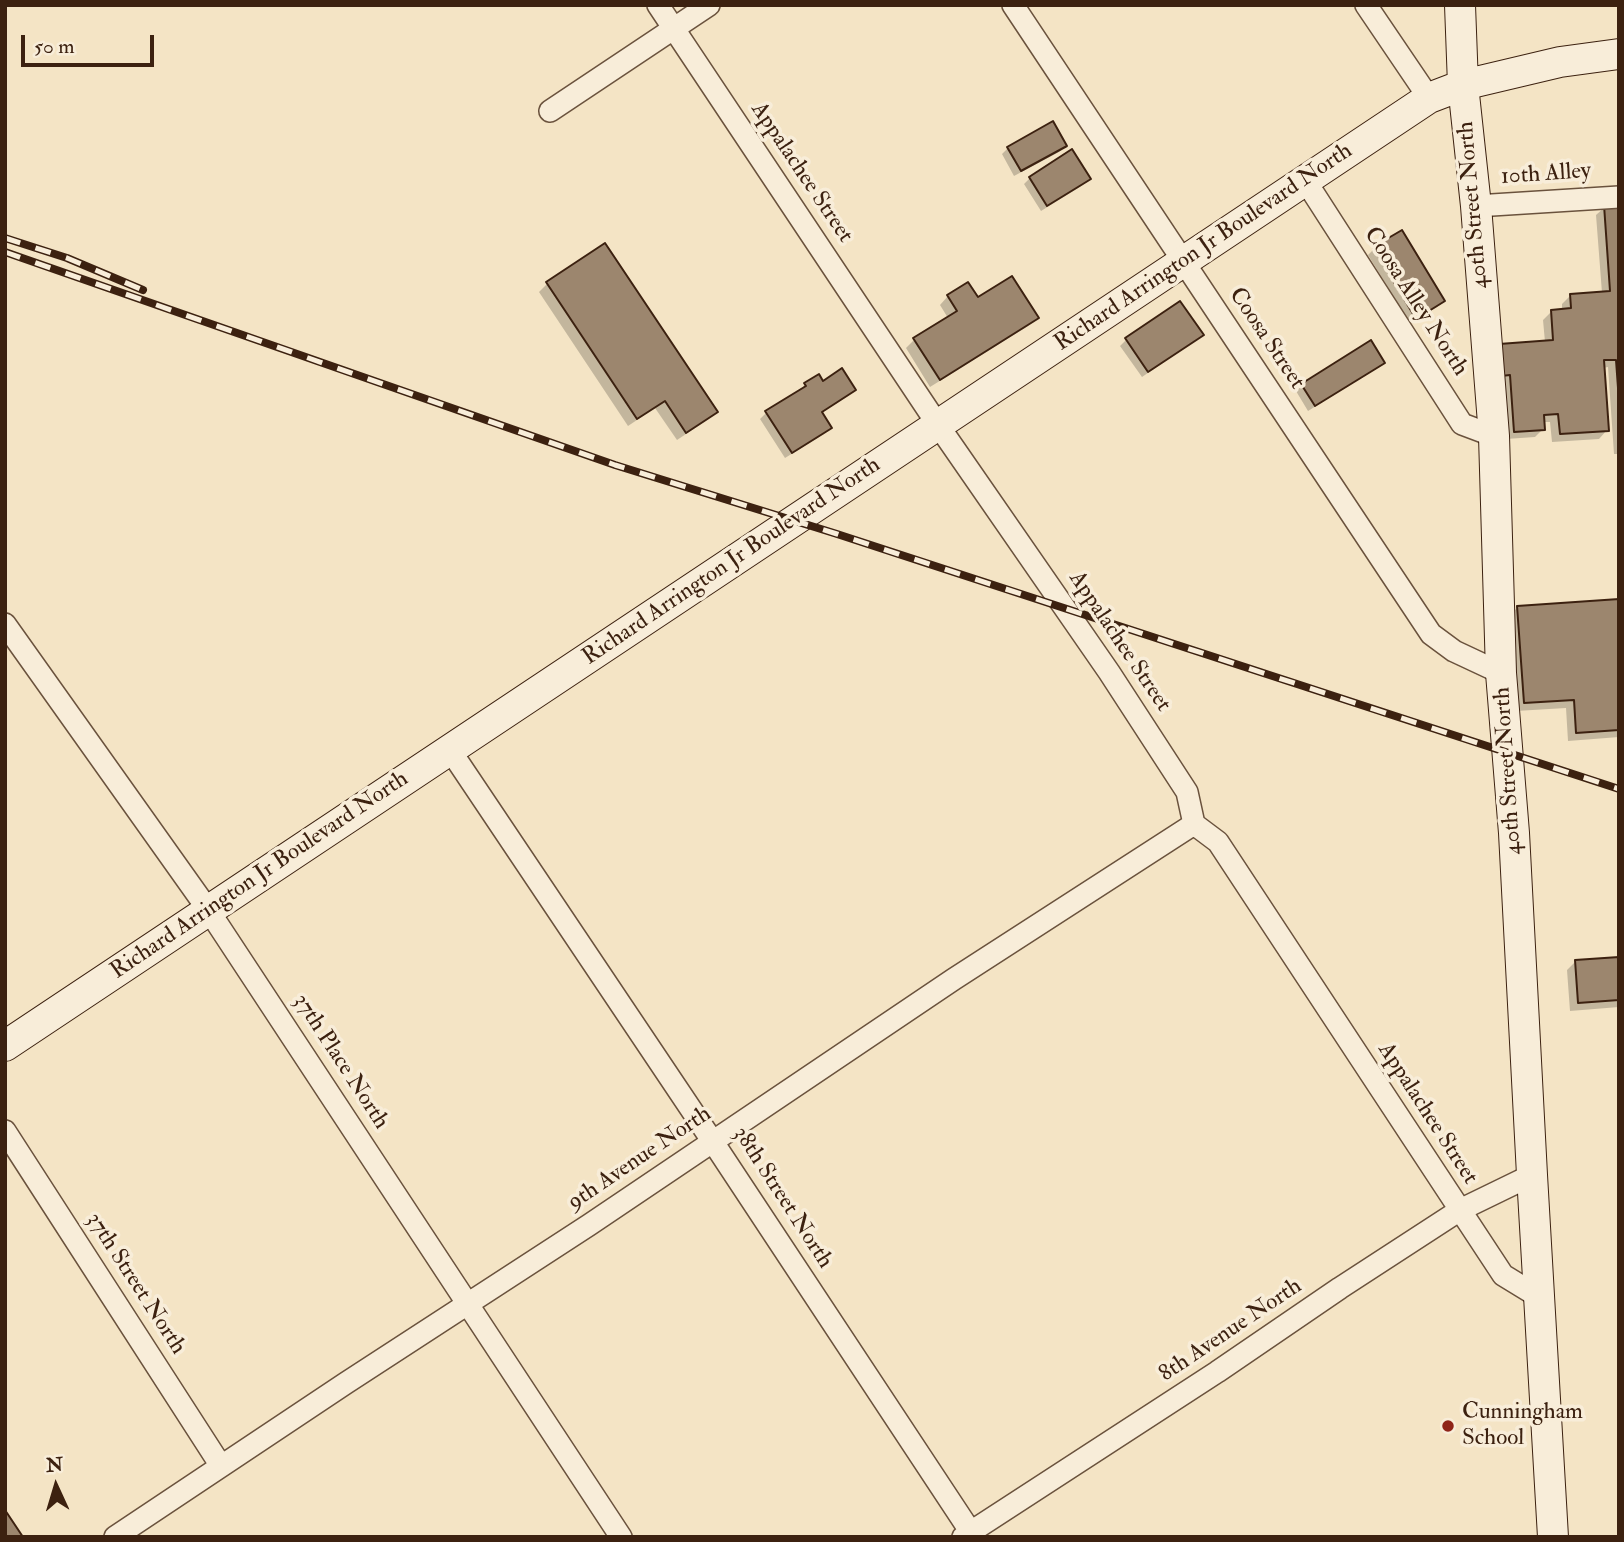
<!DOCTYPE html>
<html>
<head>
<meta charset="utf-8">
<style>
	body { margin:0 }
	#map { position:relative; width:1624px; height:1542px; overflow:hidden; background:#f4e4c5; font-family:"IM FELL Double Pica",serif }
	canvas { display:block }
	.frame { position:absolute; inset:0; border:7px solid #3c2110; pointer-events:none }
	.north { position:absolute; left:21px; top:1451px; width:70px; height:70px; -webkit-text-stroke:5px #f8edd9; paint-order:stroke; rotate:356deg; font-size:19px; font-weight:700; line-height:28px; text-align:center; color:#3c2110 }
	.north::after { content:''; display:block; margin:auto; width:24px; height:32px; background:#3c2110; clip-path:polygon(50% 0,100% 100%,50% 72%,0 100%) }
	.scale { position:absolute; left:21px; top:35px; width:133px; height:32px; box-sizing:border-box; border:4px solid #3c2110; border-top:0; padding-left:9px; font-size:21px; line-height:24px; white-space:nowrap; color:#3c2110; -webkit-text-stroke:5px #f8edd9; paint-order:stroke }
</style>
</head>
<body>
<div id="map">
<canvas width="1624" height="1542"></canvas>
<div class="frame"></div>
<div class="north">N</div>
<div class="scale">50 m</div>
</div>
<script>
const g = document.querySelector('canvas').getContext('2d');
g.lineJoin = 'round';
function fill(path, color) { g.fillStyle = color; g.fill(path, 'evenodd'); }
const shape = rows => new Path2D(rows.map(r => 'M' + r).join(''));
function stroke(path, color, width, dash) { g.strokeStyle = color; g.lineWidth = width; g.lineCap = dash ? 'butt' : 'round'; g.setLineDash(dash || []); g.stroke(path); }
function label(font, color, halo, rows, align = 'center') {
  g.font = font + ' "IM FELL Double Pica",serif'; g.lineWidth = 7; g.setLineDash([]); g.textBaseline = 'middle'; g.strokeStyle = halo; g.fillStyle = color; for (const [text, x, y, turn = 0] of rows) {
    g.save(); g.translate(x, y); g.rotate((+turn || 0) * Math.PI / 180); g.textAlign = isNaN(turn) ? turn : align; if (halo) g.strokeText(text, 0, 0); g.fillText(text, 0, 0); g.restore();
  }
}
const shadow = shape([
	[1065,146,1059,152,1014,176,1002,154,1008,148],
	[1030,178,1089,179,1083,185,1041,211,1024,184],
	[1619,206,1619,454,1614,454,1608,367,1603,368,1607,430,1599,439,1552,442,1550,422,1543,422,1543,429,1535,437,1506,439,1493,383,1545,342,1543,320,1552,311,1562,311,1562,304,1570,296,1602,293,1596,215,1605,207],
	[1374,249,1443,301,1437,307,1410,323,1368,255],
	[547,284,716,412,707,420,677,440,655,408,628,426,539,292],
	[948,296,977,300,1036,318,1028,326,930,387,906,348,914,340,948,318,940,305],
	[1180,303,1195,341,1142,377,1120,346,1126,340],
	[1382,363,1376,369,1308,411,1296,391,1302,385],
	[823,383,854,390,848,396,821,413,830,427,824,434,785,458,760,419,766,413,800,391,805,384],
	[1619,600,1619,737,1568,741,1566,708,1516,711,1509,616,1518,607],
	[1619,959,1619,1007,1570,1011,1567,970,1576,961]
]);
const building = shape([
	[1053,121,1067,146,1021,171,1007,147,1053,121],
	[1072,149,1091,179,1047,206,1029,177,1072,149],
	[1619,204,1619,402,1616,360,1604,360,1609,431,1560,434,1558,414,1544,415,1545,430,1514,432,1510,375,1501,376,1499,344,1553,340,1551,310,1571,308,1570,294,1610,291,1604,205,1619,204],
	[1402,230,1445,301,1416,319,1373,247,1402,230],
	[605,243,718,412,686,433,665,401,637,419,546,282,605,243],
	[1012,276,1039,318,940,380,913,338,957,311,947,295,968,282,978,297,1012,276],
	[1180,301,1204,335,1148,372,1125,338,1180,301],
	[1371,340,1385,363,1315,406,1301,384,1371,340],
	[842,368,856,390,822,412,832,428,792,453,765,411,806,386,804,383,819,374,823,381,842,368],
	[1619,599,1619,730,1576,733,1574,700,1524,703,1517,606,1619,599],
	[1619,957,1619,1000,1578,1003,1575,960,1619,957],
	[5,1510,23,1537,5,1537,5,1510]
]);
const street = shape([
	[658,5,938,425,1109,672,1187,792,1194,824,1218,842,1503,1275,1539,1297],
	[1013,5,1431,634,1454,651,1501,673],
	[1366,5,1429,98],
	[550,111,709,5],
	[1305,180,1462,424,1494,436],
	[1476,206,1619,197],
	[5,624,209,911,621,1537],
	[450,750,713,1142,974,1537],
	[5,1131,221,1466],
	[115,1537,346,1383,589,1225,954,979,1194,824],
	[963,1537,1217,1372,1340,1288,1460,1210,1532,1175]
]);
const secondary = shape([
	[1460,5,1463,85,1476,206,1494,436,1501,673,1514,833,1532,1175,1553,1537],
	[5,1046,1429,98,1463,85,1560,62,1619,54]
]);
const rail = shape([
	[5,238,67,258,143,290],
	[5,252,615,465,837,534,1619,789]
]);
const markers = [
	[1448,1426,7,"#8f2418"]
];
const streetNames = [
	["Appalachee Street",801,173,56],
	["10th Alley",1546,175,-4],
	["40th Street North",1474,205,-95],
	["Richard Arrington Jr Boulevard North",1204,248,-34],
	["Coosa Alley North",1415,302,57],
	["Coosa Street",1266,339,56],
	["Richard Arrington Jr Boulevard North",732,562,-34],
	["Appalachee Street",1119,642,56],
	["40th Street North",1509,771,-94],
	["Richard Arrington Jr Boulevard North",260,876,-34],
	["37th Place North",340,1062,57],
	["Appalachee Street",1427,1114,57],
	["9th Avenue North",640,1159,-34],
	["38th Street North",782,1198,57],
	["37th Street North",135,1284,57],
	["8th Avenue North",1231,1331,-34]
];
const poiNames = [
	["Cunningham",1462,1413],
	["School",1462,1439]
];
fill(shadow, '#0003');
fill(building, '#9c866e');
stroke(building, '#3c2110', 2);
stroke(street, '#6a523d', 24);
stroke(secondary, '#3c2110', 32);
stroke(street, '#f8edd9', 21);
stroke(secondary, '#f8edd9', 30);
stroke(rail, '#3c2110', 8);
stroke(rail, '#f8edd9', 5, [16]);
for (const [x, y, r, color] of markers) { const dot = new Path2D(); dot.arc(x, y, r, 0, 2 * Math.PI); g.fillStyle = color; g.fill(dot); stroke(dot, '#f8edd9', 2.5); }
label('23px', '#3c2110', '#f8edd9', streetNames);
label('23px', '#3c2110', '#f8edd9', poiNames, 'left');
</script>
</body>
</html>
